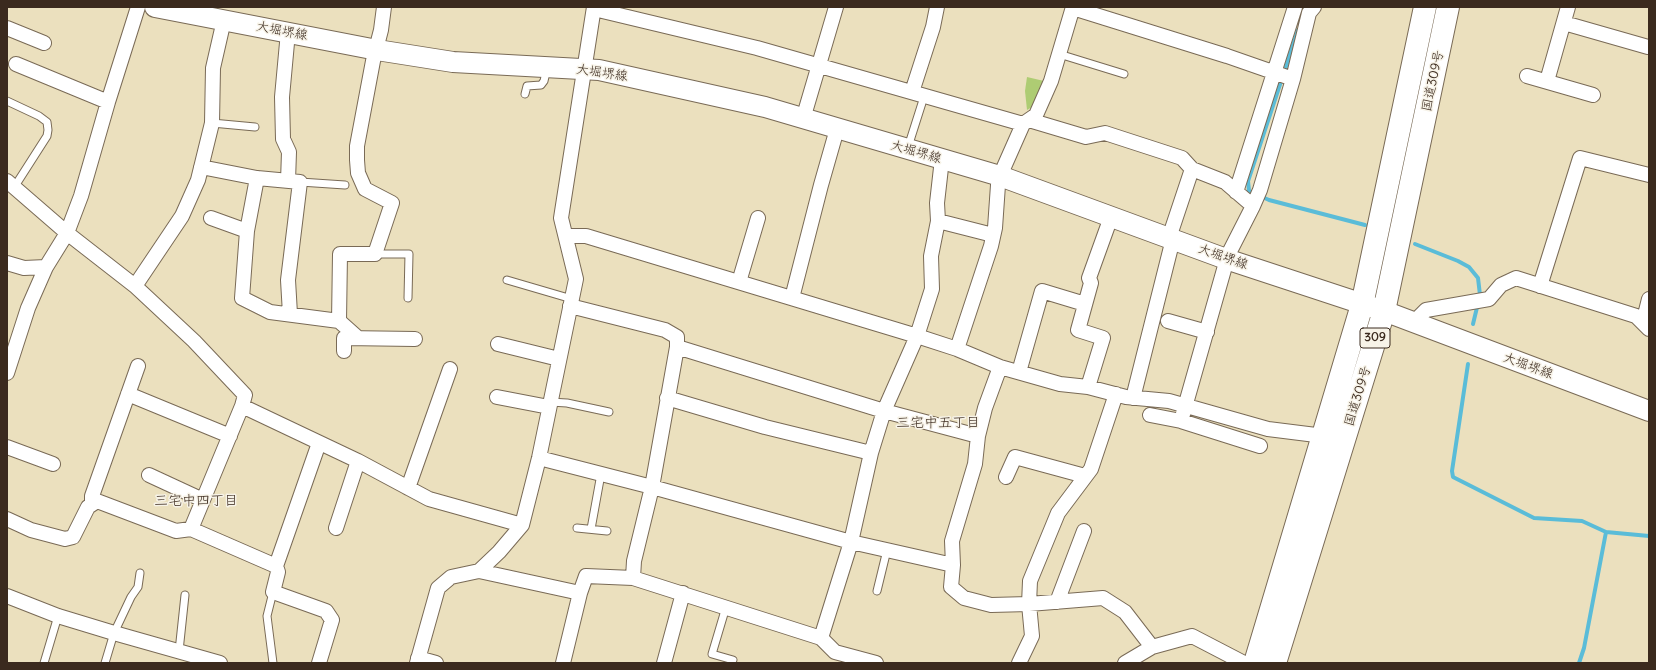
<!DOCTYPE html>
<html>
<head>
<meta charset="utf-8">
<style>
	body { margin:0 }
	#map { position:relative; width:1656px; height:670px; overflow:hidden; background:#ebe0be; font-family:Delius,sans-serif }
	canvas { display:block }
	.frame { position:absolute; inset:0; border:8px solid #3b2a1e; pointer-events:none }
</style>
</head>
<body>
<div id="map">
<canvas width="1656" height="670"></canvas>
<div class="frame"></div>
</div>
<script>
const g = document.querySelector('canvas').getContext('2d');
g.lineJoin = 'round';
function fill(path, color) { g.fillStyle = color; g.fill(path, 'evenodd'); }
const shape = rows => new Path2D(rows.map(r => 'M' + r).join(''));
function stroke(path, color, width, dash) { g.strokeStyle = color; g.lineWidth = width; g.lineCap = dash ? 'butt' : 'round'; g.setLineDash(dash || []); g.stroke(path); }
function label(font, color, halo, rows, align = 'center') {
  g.font = font + ' Delius,"Klee One",sans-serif'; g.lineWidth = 3; g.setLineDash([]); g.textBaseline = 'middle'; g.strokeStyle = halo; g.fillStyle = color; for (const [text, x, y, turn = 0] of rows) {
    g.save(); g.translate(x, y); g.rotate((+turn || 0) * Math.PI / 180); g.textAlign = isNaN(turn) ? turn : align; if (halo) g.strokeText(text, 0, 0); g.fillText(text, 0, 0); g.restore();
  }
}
const green = shape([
	[1027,77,1044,81,1037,104,1027,110,1025,91]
]);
const stream = shape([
	[1298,30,1248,181,1249,191,1269,200,1365,225],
	[1415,244,1458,261,1469,267,1478,278,1480,295,1473,324],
	[1468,364,1452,471,1453,477,1534,518,1582,521,1606,532,1649,536],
	[1579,663,1584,648,1606,532]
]);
const lane = shape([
	[1059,54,1124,74],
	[525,94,527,86,541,85,544,81,547,68],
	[7,101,39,116,47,122,48,130,47,136,15,186],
	[212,123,255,127],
	[908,147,922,103],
	[300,182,345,185],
	[375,254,409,254,408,298],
	[507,280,572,299],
	[550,402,567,403,609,412],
	[577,528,607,531],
	[591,529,601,474],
	[877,591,887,550],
	[273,592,267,616,273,663],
	[726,607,712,654,733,660],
	[179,651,185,595],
	[44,663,58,616],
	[105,663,114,633,131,597,138,587,140,573]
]);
const street = shape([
	[1073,8,1227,56,1293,79,1260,190,1253,206,1226,259],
	[594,9,757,48,1023,124],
	[1564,23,1648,47],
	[7,28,44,43],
	[16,64,108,102],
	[1527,76,1593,95],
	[1293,79,1309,13,1314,7],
	[1547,81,1568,7],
	[912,92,933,27,937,7],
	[803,119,836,7],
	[1029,120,1086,137,1105,133,1182,158,1192,169,1225,182,1253,206],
	[201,167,257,178,300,182,288,280,290,314],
	[257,178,247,231,242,298,270,312,339,321,358,338],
	[7,181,67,233,135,286,194,341,245,395,242,406,191,529],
	[288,181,289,152,283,139,282,97,288,32],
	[1236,192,1295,7],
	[211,218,247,231],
	[938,221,993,235],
	[566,236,586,236,917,336,957,349,1000,367,1060,384,1088,387,1126,397,1169,401,1268,429,1324,436],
	[1169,238,1192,169],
	[7,263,24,268,46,267],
	[739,282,758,218],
	[135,286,182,216,198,180,212,123,213,68,224,20],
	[1540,286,1580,158,1649,175],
	[792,298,821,185,837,129],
	[570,306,665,330,677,337,677,347,652,487,634,561,633,578],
	[339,321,340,254,375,254,392,203,365,189,358,173,357,160,357,146,373,61,381,30,384,7],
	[1168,321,1207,332],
	[1413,323,1426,310,1489,299,1501,285,1516,278,1636,316,1649,329],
	[1643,323,1649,299],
	[498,344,559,359],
	[677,347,884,411,978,436],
	[957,349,991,246,995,228,998,185,1000,176,1023,124,1036,115,1051,81,1073,7],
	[344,351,344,338,415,339],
	[1000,367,985,408,978,436,975,464,952,541,953,565,951,587,964,598,991,605,1029,604,1103,598,1125,612,1152,647],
	[1019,372,1042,291,1085,304],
	[7,373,28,308,46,267,67,233,81,196,108,102,138,7],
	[1088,387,1103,338,1078,330,1091,283,1089,278,1111,217],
	[128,394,230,436],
	[497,397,549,407],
	[667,398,765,427,871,453],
	[1133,398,1173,239],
	[242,406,358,461,429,499,522,525],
	[1150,415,1181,421,1260,446],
	[1181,421,1227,259],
	[7,447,53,464],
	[539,458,652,487,851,542,953,565],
	[149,475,203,500],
	[1006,477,1015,457,1085,476],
	[408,488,450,369],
	[92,504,92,496,138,366],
	[7,519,31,530,65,539,73,537,88,507,97,501,176,531,191,529,276,566,278,572,273,592,326,611,332,620,319,663],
	[336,528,358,461],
	[276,566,319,443],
	[479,571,499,552,522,525,539,458,576,279,561,218,594,7],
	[7,596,58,616,114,633,220,663],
	[1057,602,1084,531],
	[821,638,851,542,871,453,884,411,917,336,932,289,931,256,938,221,937,203,942,159],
	[418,658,436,663],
	[417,663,438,588,451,577,479,571,580,593,586,576,633,578,821,638,835,652,876,663],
	[563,663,580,593],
	[664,663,683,593],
	[1019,663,1032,636,1029,604,1030,581,1058,513,1091,469,1116,394],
	[1125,663,1152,647,1192,636,1244,663]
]);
const secondary = shape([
	[155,7,377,50,453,62,599,70,765,107,1000,176,1226,259,1384,311,1649,411]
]);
const highway = shape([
	[1255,663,1362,305,1425,7],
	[1275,663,1384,311,1448,7]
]);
const shields = [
	[1375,338,30]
];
const shieldNames = [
	["309",1375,338]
];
const streetNames = [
	["大堀堺線",282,31,11],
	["大堀堺線",602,73,8],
	["国道309号",1433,81,-78],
	["大堀堺線",916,152,16],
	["大堀堺線",1223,257,19],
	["大堀堺線",1528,366,20],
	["国道309号",1358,396,-73]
];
const neighbourhoodNames = [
	["三宅中五丁目",938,423],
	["三宅中四丁目",196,501]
];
fill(green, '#aecc73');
stroke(stream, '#5abcd8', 4);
stroke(lane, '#796a56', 9);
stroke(street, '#796a56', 16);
stroke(secondary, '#796a56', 22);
stroke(highway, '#796a56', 24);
stroke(lane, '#fff', 7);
stroke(street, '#fff', 14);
stroke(secondary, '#fff', 20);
stroke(highway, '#fff', 22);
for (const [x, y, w] of shields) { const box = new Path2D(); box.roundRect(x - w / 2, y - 10, w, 20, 3); g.fillStyle = '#f7f3e8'; g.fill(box); stroke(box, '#3b2a1e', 1); }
label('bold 12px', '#3b2a1e', null, shieldNames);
label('13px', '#3b2a1e', '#f7f3e8', streetNames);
label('14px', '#3b2a1e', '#f7f3e8', neighbourhoodNames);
</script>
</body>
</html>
